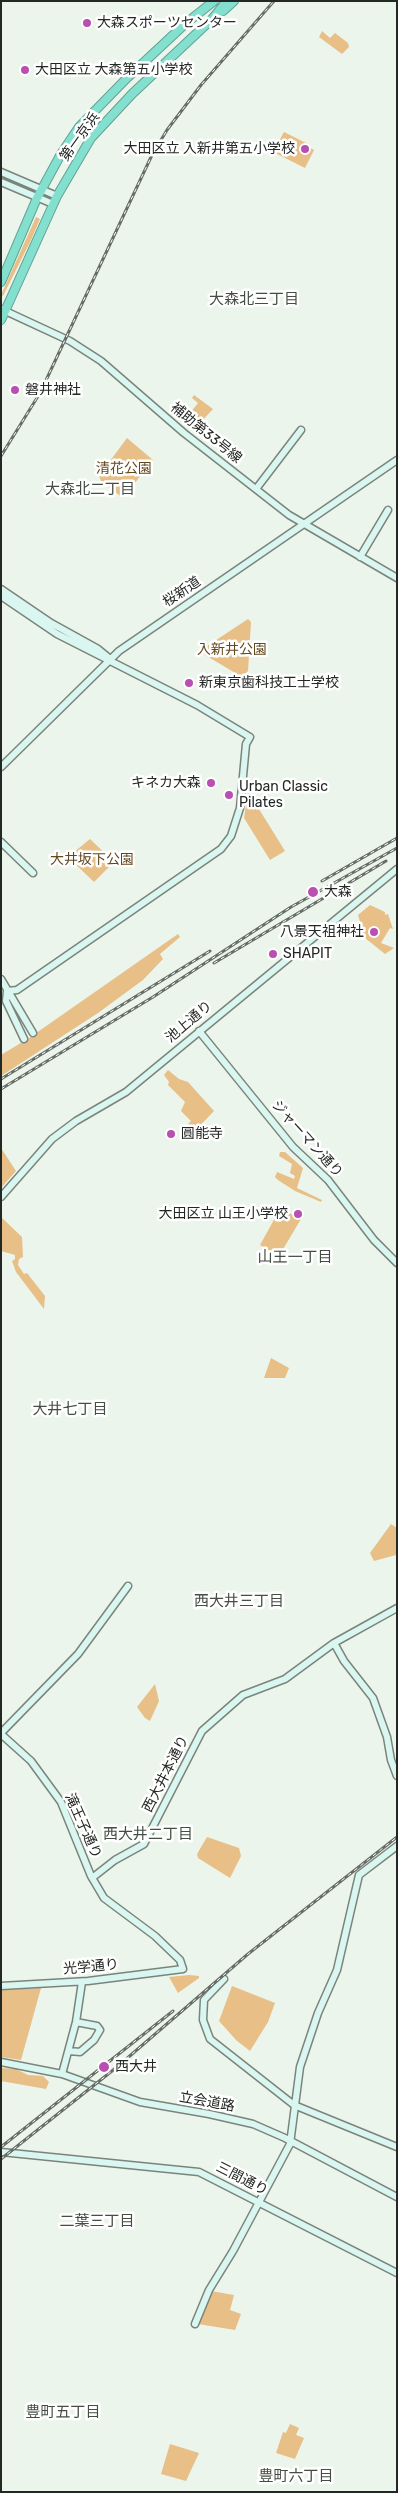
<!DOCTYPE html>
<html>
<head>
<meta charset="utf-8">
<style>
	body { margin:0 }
	#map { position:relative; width:398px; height:2493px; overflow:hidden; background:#ebf5eb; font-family:Rubik,sans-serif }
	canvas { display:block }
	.frame { position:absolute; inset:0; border:2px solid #242824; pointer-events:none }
</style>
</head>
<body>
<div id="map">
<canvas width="398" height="2493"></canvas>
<div class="frame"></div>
</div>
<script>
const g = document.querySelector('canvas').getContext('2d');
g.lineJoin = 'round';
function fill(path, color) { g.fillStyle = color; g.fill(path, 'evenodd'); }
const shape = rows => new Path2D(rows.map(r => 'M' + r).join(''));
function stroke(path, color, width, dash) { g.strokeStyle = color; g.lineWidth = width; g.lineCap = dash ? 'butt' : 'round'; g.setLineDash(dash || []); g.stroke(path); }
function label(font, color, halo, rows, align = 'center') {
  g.font = font + ' Rubik,"Noto Sans JP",sans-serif'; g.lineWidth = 5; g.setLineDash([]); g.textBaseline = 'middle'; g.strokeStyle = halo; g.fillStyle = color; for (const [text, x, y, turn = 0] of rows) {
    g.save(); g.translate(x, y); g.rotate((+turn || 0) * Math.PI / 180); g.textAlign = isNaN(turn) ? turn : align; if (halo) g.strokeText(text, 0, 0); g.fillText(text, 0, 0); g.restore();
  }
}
const green = shape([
	[322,31,330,38,335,33,348,43,349,47,342,54,319,37],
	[284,132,308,144,307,146,314,150,305,168,273,152],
	[36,217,40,219,31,240,3,296,1,295],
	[194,395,213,409,201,422,190,413,198,403,192,398],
	[127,438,153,460,123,498,101,481,99,476],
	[248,619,251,622,248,671,242,677,205,655,201,650],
	[248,793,249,793,285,851,270,860,244,818],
	[90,839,114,862,94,882,68,857],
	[370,905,385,912,385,915,388,914,393,929,390,928,381,943,394,948,385,954,365,938,353,937,353,931,361,925,358,915],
	[178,934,180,937,160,954,163,959,143,980,98,1013,1,1076,1,1055,29,1038],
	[168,1070,179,1079,188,1082,214,1111,192,1134,185,1127,191,1121,181,1111,185,1102,168,1085,169,1082,164,1075],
	[1,1148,16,1171,1,1188],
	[280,1152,285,1152,303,1168,297,1188,322,1200,321,1202,295,1191,278,1180,275,1177,277,1172,294,1179,295,1176,290,1173,292,1164,279,1156],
	[281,1207,284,1210,301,1219,279,1256,260,1245],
	[1,1217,22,1237,23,1257,19,1259,18,1265,24,1274,27,1273,45,1296,44,1309,16,1272,12,1261,15,1259,15,1255,1,1251],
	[271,1358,289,1368,285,1378,264,1378],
	[391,1524,397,1528,396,1555,374,1561,370,1553],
	[155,1684,159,1701,150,1721,145,1718,137,1707],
	[207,1837,239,1848,241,1856,230,1878,198,1858,197,1854],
	[189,1975,199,1976,199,1978,178,1993,169,1977],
	[232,1986,275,2003,268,2022,250,2051,236,2040,219,2021],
	[41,1988,21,2060,1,2057,1,1990],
	[1,2068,16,2069,28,2075,43,2076,49,2082,46,2089,1,2081],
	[211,2291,234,2295,230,2310,241,2314,235,2330,198,2324],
	[290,2424,299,2428,296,2435,304,2438,295,2459,276,2453,283,2432,286,2433],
	[170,2444,199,2453,186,2481,161,2474]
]);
const secondary = shape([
	[1,172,57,196],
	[1,182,53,204],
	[1,309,70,341,101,361,184,433,289,515,397,578],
	[256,489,301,430],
	[360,557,388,510],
	[1,589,51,623,98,649,109,658],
	[1,596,57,634,197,705,250,737,246,744,240,808,231,836,221,849,17,990,7,991],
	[1,767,119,651,397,460],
	[1,842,33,873],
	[1,979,33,1033],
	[7,991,6,1001,24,1039],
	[199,1031,293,1147,328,1180,374,1240,397,1263],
	[1,1197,52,1139,76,1121,126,1092,397,869],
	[334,1643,344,1661,373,1698,387,1737,391,1760,397,1776],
	[1,1733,78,1654,128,1586],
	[1,1734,31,1761,61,1802,91,1876,104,1898,155,1936,180,1960,183,1969,88,1981,1,1986],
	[92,1878,115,1860,144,1844,202,1731,243,1695,285,1679,334,1643,397,1608],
	[224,1979,204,2000,203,2020,210,2039,294,2105,397,2147],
	[69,2051,80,2052,94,2040,100,2030,97,2026,76,2022],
	[1,2062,62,2074,140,2102,209,2114,253,2124,285,2138,397,2197],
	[62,2074,76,2022,82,1982],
	[1,2152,199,2172,397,2273],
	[195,2324,209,2290,233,2251,290,2144,300,2067,318,2013,337,1970,359,1875,397,1846]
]);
const highway = shape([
	[223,11,234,1],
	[1,282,37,198,61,154,79,127,127,78,185,24,214,1],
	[1,320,57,196,91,138,132,94,212,19,227,1]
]);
const rail = shape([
	[1,456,40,393,152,155,167,130,201,85,274,1],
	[322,881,397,838],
	[214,963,386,861],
	[1,1079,210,951],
	[1,1089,153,997,291,907,397,848],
	[1,2147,173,2011],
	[1,2159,117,2067,248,1954,397,1837]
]);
const markers = [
	[87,23,5,"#b94fb1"],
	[25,70,5,"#b94fb1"],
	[305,149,5,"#b94fb1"],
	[15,390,5,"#b94fb1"],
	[189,683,5,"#b94fb1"],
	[211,783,5,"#b94fb1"],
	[229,795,5,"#b94fb1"],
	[313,892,6,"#b94fb1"],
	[374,932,5,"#b94fb1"],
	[273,954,5,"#b94fb1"],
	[171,1134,5,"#b94fb1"],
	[298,1214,5,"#b94fb1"],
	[104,2067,6,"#b94fb1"]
];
const poiNames = [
	["大森スポーツセンター",97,23],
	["大田区立 大森第五小学校",35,70],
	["大田区立 入新井第五小学校",295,149,"right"],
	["磐井神社",25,390],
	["新東京歯科技工士学校",199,683],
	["キネカ大森",201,783,"right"],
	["Urban Classic",239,787],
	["Pilates",239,803],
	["大森",324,892],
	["八景天祖神社",364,932,"right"],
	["SHAPIT",283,954],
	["圓能寺",181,1134],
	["大田区立 山王小学校",288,1214,"right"],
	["西大井",115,2067]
];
const streetNames = [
	["第一京浜",80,137,-54],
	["補助第33号線",206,433,39],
	["桜新道",182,592,-34],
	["池上通り",189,1022,-40],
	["ジャーマン通り",307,1139,48],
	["西大井本通り",166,1774,-63],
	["滝王子通り",83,1826,66],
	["光学通り",91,1967,-5],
	["立会道路",207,2102,10],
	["三間通り",242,2179,27]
];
const parkNames = [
	["清花公園",124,469],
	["入新井公園",232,650],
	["大井坂下公園",92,860]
];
const neighbourhoodNames = [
	["大森北三丁目",254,300],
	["大森北二丁目",90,490],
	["山王一丁目",295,1258],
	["大井七丁目",70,1410],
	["西大井三丁目",239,1602],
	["西大井二丁目",148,1835],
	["二葉三丁目",97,2222],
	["豊町五丁目",63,2413],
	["豊町六丁目",296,2477]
];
fill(green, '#e7bf87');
stroke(secondary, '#7b847b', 9);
stroke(highway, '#62a092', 10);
stroke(secondary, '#daf6f0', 6);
stroke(highway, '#84e0ce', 8);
stroke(rail, '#666c66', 3);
stroke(rail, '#fff', 1, [4]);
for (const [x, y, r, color] of markers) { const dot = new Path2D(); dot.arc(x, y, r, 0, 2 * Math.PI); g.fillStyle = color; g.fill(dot); stroke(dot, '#fff', 2); }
label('14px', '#242824', '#fff', poiNames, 'left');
label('14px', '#242824', '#fff', streetNames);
label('14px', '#63471d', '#fff', parkNames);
label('15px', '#454d45', '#fff', neighbourhoodNames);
</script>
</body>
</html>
